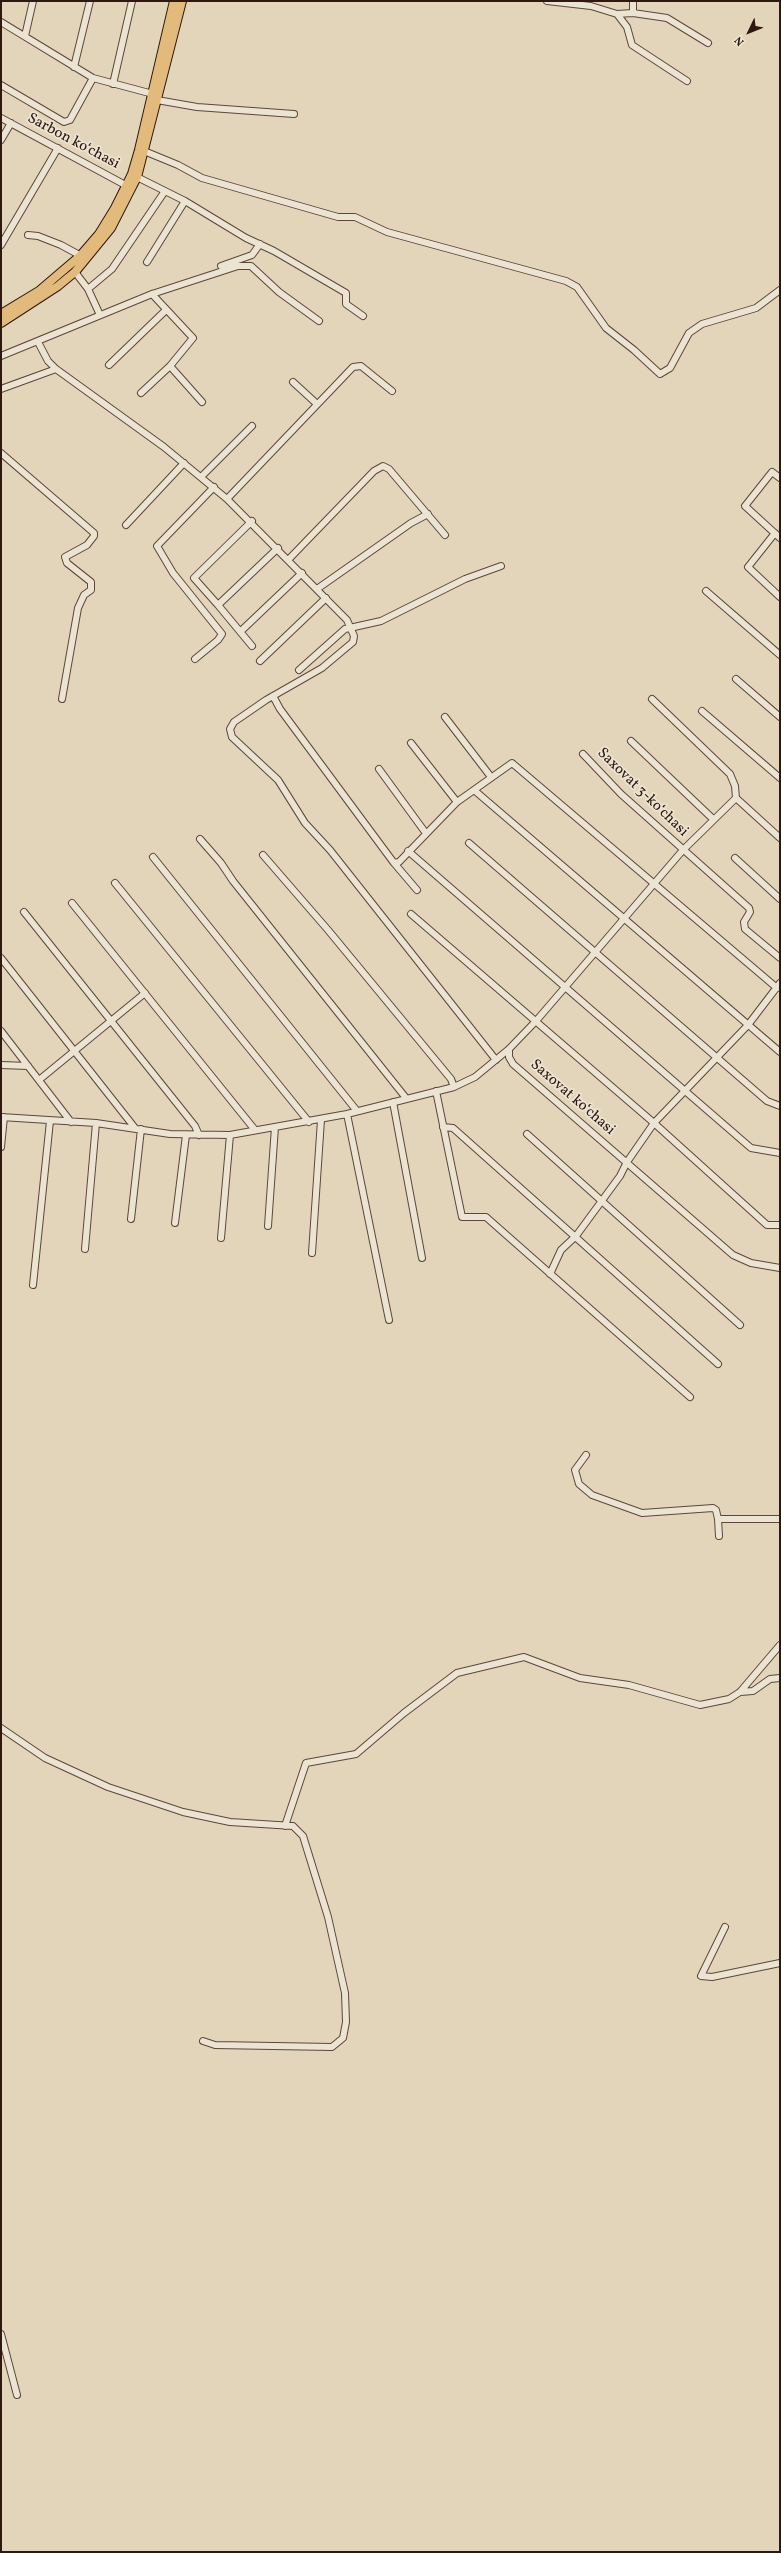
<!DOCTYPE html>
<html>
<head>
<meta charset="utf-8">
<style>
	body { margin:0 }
	#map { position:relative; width:781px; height:2553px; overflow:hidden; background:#e2d5b9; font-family:Vollkorn,serif }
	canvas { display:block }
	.frame { position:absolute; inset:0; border:2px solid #2f180f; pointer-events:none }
	.north { position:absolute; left:729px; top:12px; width:40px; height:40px; -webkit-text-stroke:3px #ece4d2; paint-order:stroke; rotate:227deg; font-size:11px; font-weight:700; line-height:16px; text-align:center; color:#2f180f }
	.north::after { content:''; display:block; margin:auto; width:14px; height:18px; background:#2f180f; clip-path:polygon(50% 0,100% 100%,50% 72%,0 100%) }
</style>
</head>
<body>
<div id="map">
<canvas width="781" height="2553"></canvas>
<div class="frame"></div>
<div class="north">N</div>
</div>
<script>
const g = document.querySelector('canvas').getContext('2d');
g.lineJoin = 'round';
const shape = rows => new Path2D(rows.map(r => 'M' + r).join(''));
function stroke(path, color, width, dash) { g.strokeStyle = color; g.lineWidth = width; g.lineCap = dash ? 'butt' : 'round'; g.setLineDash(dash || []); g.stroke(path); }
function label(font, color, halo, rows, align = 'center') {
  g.font = font + ' Vollkorn,serif'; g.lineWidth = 3.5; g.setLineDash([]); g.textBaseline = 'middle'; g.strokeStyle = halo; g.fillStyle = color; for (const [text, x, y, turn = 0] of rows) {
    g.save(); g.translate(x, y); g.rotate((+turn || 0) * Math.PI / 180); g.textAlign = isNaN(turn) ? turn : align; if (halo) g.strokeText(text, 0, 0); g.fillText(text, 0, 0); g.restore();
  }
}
const minor = shape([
	[547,1,591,6,617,14,627,27,632,45,687,81],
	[633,13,633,1],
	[617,14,633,13,667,18,708,43],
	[1,22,93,78,153,94],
	[25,36,33,1],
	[74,67,90,1],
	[113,84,132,1],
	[1,85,64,122,70,120,93,78],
	[157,100,197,107,294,114],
	[1,118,129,187],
	[1,140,11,123],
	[144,151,178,165,202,178,338,217,355,217,387,232,566,281,577,287,606,328,634,350,660,374,670,368,689,333,702,324,756,308,780,290],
	[133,175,185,201,246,238,274,251,346,293,346,304,363,316],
	[28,235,38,236,61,245,83,257],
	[1,245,58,148],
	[147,262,185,201],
	[221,266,252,255,260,244],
	[75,272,88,289,100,315],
	[88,289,112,269,165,191],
	[38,342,48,361,56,369,164,447,227,499,347,620,354,636,353,642,322,668,266,700,234,722,230,729,232,737,278,780,305,823,330,850,496,1060],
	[1,356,152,294,238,266,251,266,279,292,319,321],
	[109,365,166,310],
	[170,366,202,402],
	[293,382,317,404],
	[1,389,56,369],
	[141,393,170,366,193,338,152,294],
	[1,453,94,533,94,536,87,545,65,557,67,563,91,582,91,590,84,595,78,608,62,699],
	[202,476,252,426],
	[780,478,772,472,745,506,780,538],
	[227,499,353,367,361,366,392,391],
	[126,525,184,463],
	[775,533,748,567,780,597],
	[289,559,374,471,383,466,389,469,445,535],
	[317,589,411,523,428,514],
	[706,591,780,655],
	[218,605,194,578,252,521],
	[241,631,302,573],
	[252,646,218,605,278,548],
	[195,659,218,640,222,634,173,573,157,546,214,487],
	[260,661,326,598],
	[299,670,345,629,381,621,465,579,501,566],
	[736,679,780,717],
	[273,696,280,709,394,863,399,862,457,802,512,763,777,988],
	[702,711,780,778],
	[445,717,491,777],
	[631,741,713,819],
	[411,743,457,802],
	[583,754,621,794,749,908,750,912,744,922,745,929,780,958],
	[379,769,425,832],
	[474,790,780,1052],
	[736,798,780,838],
	[200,839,221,863,233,881,406,1098],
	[469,843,767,1101,780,1106],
	[408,851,751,1148,780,1153],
	[263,855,328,930,451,1079,454,1087],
	[153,857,357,1111],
	[735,858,780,899],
	[394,863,417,890],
	[115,883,309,1122],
	[72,903,255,1130],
	[24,912,195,1126,199,1135],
	[411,914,654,1123,767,1225,780,1225],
	[1,958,135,1128],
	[1,1031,71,1122],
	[509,1049,509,1057,513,1064,733,1255,751,1263,780,1268],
	[1,1065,28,1066],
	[39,1080,145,993],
	[436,1091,462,1217,486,1217,690,1397],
	[393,1102,422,1258],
	[347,1114,389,1320],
	[1,1117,96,1123,170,1134,230,1135,347,1114,454,1087,475,1077,509,1049,536,1021,683,850,736,798,735,786,730,774,652,699],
	[443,1127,453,1128,718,1364],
	[527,1134,740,1325],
	[1,1147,4,1117],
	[131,1219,141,1129],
	[175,1223,186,1135],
	[268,1226,275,1127],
	[221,1238,230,1135],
	[85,1249,96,1123],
	[312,1253,321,1120],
	[550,1274,561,1250,576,1236,620,1176,627,1162,654,1123,748,1025,780,983],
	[33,1285,50,1121],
	[586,1455,575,1470,579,1484,592,1495,642,1513,713,1508,716,1510,718,1519,780,1519],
	[718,1519,719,1536],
	[740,1692,753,1691,770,1679,780,1678],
	[1,1728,45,1758,108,1787,183,1812,230,1822,293,1826,303,1836,328,1917,345,1993,346,2022,343,2038,332,2047,215,2045,203,2041],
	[285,1826,306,1763,356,1754,404,1713,457,1673,524,1657,580,1678,629,1685,700,1705,729,1699,740,1692,780,1645],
	[725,1927,701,1976,712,1977,780,1963],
	[1,2334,17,2395]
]);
const major = shape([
	[1,314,39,291,80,256,99,234,115,208,132,174,139,150,174,1],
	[1,323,58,286,75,272,111,228,137,177,182,1]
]);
const streetNames = [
	["Sarbon koʻchasi",73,142,28],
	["Saxovat 3-koʻchasi",642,793,44],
	["Saxovat koʻchasi",572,1098,41]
];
stroke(minor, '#5c473a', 8);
stroke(major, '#2f180f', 10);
stroke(minor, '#ece4d2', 6);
stroke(major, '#e1ba7c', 8);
label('15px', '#2f180f', '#ece4d2', streetNames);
</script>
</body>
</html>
